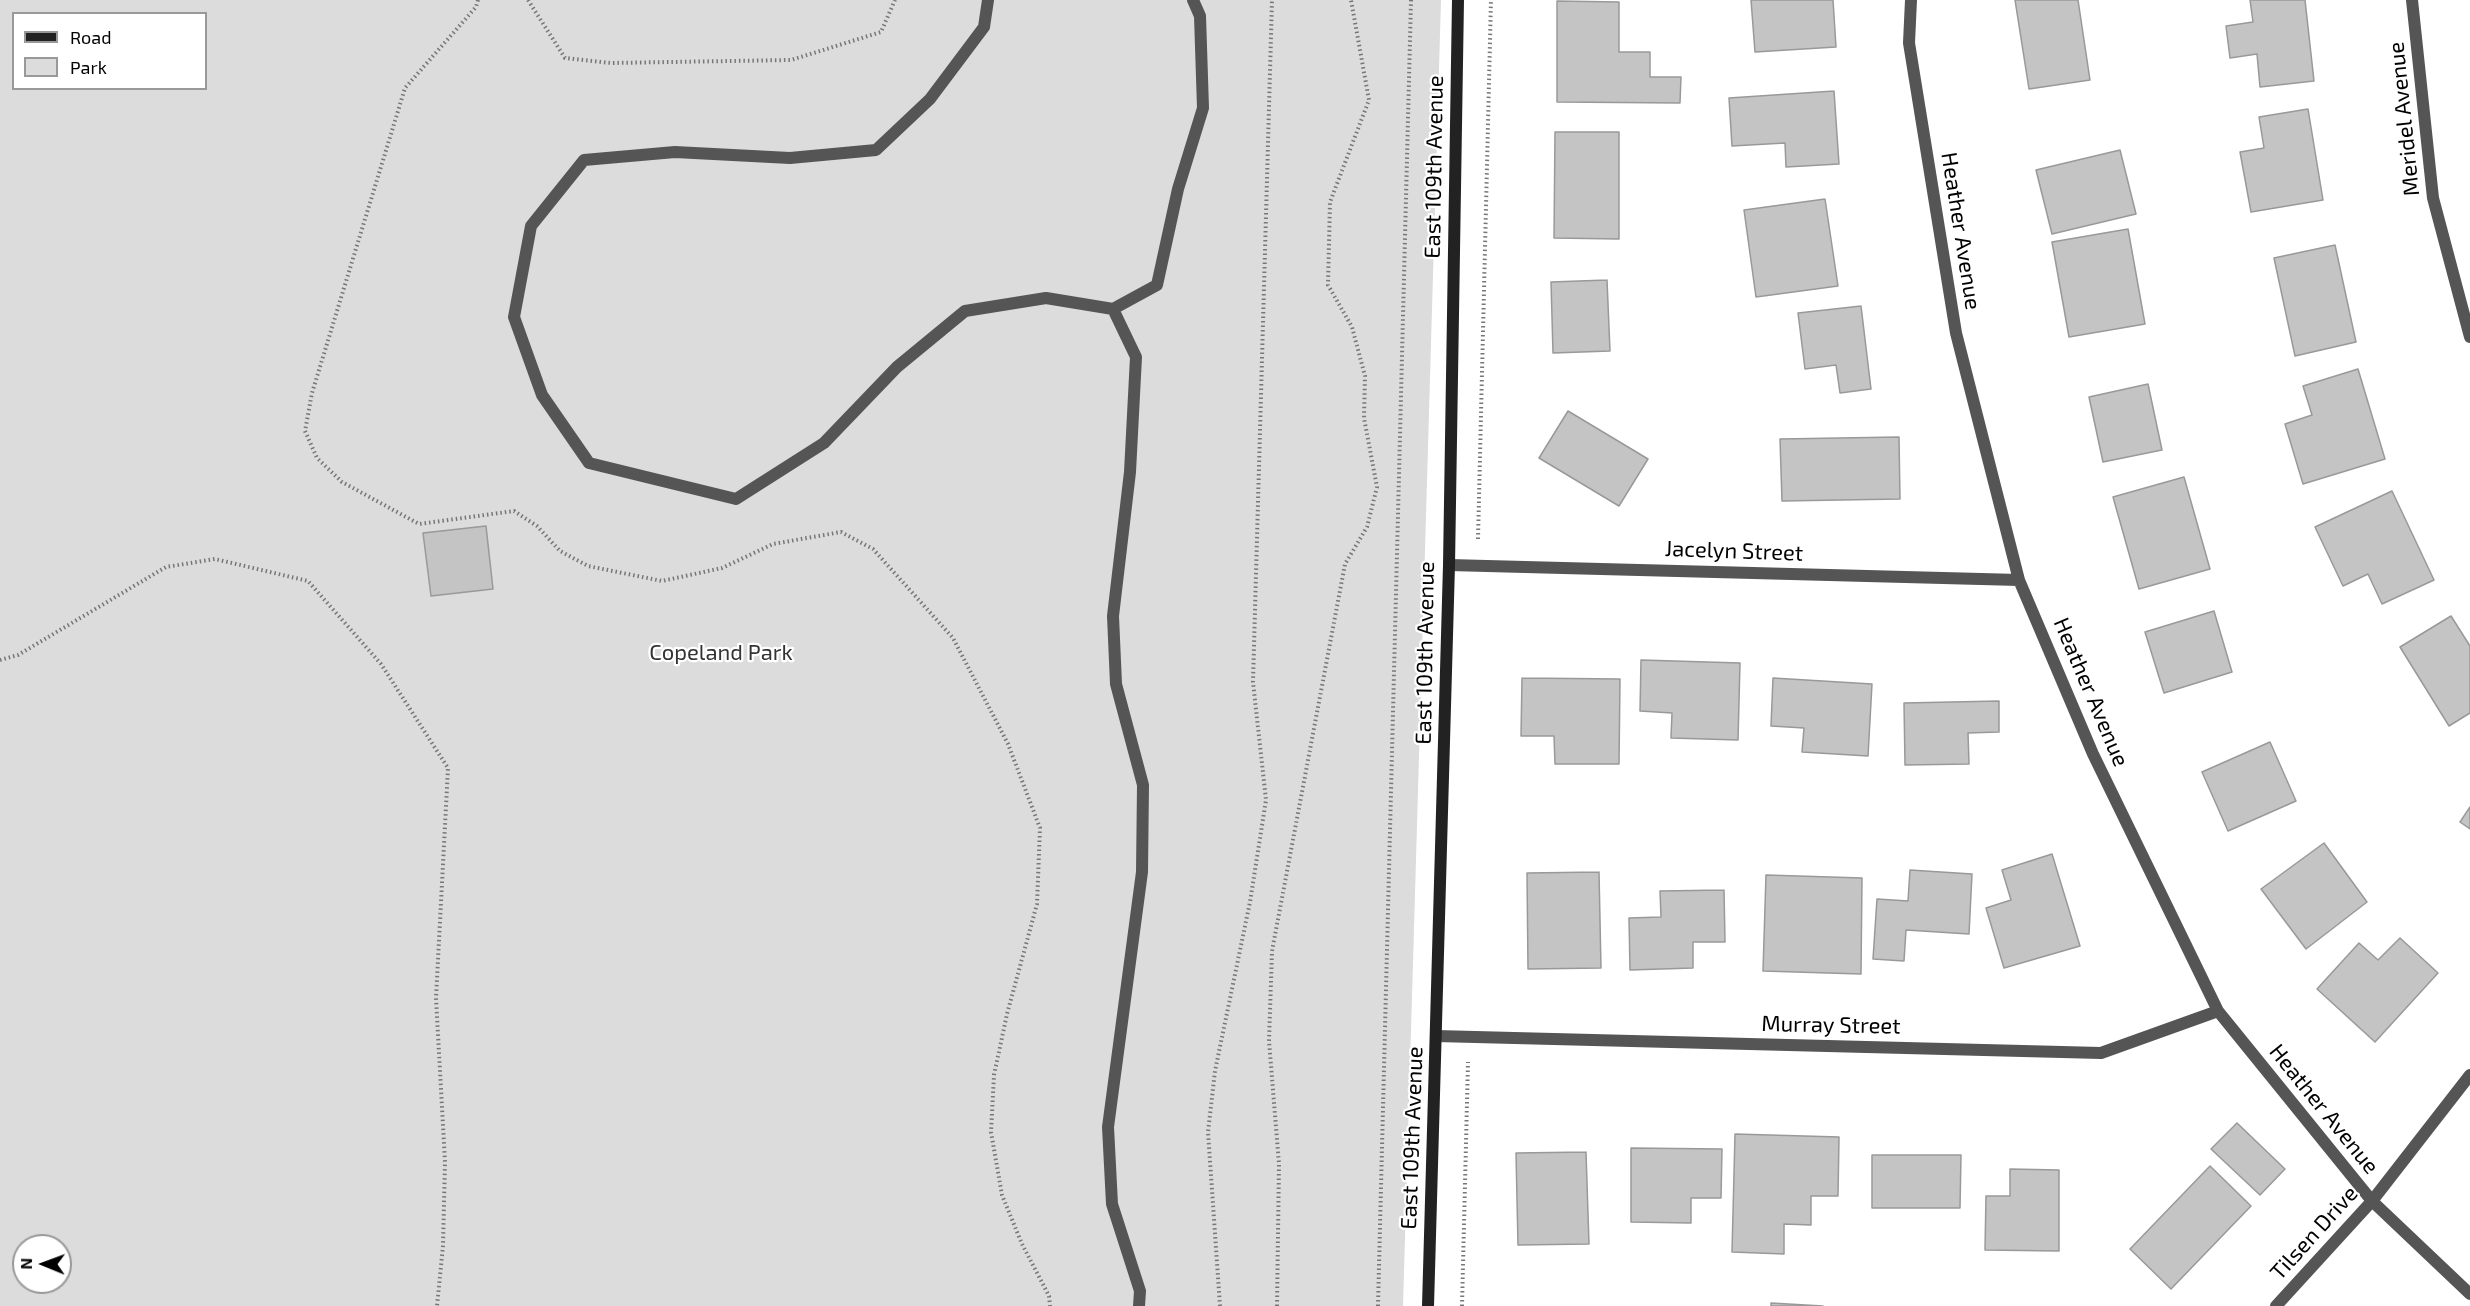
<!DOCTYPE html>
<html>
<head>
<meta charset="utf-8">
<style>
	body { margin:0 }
	#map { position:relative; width:2470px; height:1306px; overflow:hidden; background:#fff; font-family:"Exo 2",sans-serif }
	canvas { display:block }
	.legend { position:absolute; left:12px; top:12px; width:195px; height:78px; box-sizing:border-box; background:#fff; border:2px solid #999; margin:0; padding:8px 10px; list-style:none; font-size:18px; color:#000 }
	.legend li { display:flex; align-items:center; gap:12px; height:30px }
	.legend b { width:30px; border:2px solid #999 }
	.north { position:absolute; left:12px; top:1234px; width:60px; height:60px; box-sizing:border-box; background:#fff; border:2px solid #999; border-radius:50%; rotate:271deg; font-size:16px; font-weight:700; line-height:24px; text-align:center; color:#000 }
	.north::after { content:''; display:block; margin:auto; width:21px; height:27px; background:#000; clip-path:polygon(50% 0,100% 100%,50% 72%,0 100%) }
</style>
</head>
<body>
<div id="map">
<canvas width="2470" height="1306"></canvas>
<ul class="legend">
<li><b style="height:8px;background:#222"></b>Road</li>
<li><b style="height:16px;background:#dcdcdc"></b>Park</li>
</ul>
<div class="north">N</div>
</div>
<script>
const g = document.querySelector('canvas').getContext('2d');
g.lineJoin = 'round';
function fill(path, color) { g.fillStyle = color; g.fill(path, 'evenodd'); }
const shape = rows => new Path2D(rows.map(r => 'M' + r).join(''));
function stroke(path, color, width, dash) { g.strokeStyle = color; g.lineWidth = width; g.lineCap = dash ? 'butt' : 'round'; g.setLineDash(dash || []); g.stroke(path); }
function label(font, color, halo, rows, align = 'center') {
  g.font = font + ' "Exo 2",sans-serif'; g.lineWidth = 4.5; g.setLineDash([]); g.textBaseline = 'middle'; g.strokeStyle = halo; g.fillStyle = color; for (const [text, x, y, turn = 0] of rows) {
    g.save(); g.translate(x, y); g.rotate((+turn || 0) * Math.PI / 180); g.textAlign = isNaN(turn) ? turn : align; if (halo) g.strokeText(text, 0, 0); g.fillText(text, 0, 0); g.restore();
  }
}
const green = shape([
	[0,0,1441,0,1403,1306,0,1306],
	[14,14,206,14,206,88,14,88],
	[24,1246,60,1246,60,1282,24,1282]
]);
const building = shape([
	[1751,0,1833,0,1836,47,1755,52,1751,0],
	[2015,0,2078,0,2090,80,2029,89,2015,0],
	[2250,0,2305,0,2314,81,2260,87,2257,54,2230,58,2226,26,2253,22,2250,0],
	[1557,1,1619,2,1619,52,1650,52,1650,77,1681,77,1680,103,1557,102,1557,1],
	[1834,91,1839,164,1786,167,1785,143,1732,146,1729,98,1834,91],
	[2308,109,2323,200,2251,212,2240,152,2264,148,2259,117,2308,109],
	[1555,132,1619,132,1619,239,1554,238,1555,132],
	[2120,150,2136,214,2052,234,2036,170,2120,150],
	[1825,199,1838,286,1756,297,1744,210,1825,199],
	[2128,229,2145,324,2069,337,2052,242,2128,229],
	[2335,245,2356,342,2295,356,2274,258,2335,245],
	[1607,280,1610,351,1553,353,1551,282,1607,280],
	[1861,306,1871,389,1840,393,1836,365,1805,369,1798,313,1861,306],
	[2358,369,2385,459,2303,484,2285,424,2312,415,2303,386,2358,369],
	[2148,384,2162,450,2103,462,2089,397,2148,384],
	[1568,411,1648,459,1619,506,1539,458,1568,411],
	[1899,437,1900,499,1782,501,1780,439,1899,437],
	[2184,477,2210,569,2139,589,2113,497,2184,477],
	[2392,491,2434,580,2382,604,2368,574,2343,586,2315,527,2392,491],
	[486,526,493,589,431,596,423,533,486,526],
	[2214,611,2232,672,2164,693,2145,632,2214,611],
	[2451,616,2470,646,2470,713,2449,726,2400,647,2451,616],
	[1641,660,1740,663,1738,740,1671,738,1672,713,1640,711,1641,660],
	[1522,678,1620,679,1619,764,1555,764,1554,736,1521,736,1522,678],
	[1773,678,1872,684,1868,756,1802,752,1804,728,1771,726,1773,678],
	[1999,701,1999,732,1968,733,1969,764,1905,765,1904,703,1999,701],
	[2270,742,2296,801,2228,831,2202,772,2270,742],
	[2470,807,2470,829,2460,822,2470,807],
	[2324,843,2367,902,2306,949,2261,889,2324,843],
	[2052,854,2080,946,2004,968,1986,908,2011,900,2002,870,2052,854],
	[1910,870,1972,874,1969,934,1906,930,1904,961,1873,959,1877,899,1908,901,1910,870],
	[1599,872,1601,968,1528,969,1527,873,1599,872],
	[1766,875,1862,878,1861,974,1763,971,1766,875],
	[1724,890,1725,942,1693,942,1693,968,1630,970,1629,918,1661,917,1660,891,1724,890],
	[2400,938,2438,973,2375,1042,2317,989,2359,943,2378,960,2400,938],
	[2237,1123,2285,1169,2260,1195,2211,1149,2237,1123],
	[1735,1134,1839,1137,1838,1196,1811,1196,1811,1225,1784,1224,1784,1254,1732,1252,1735,1134],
	[1631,1148,1722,1149,1721,1198,1691,1198,1691,1223,1631,1222,1631,1148],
	[1586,1152,1589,1244,1518,1245,1516,1153,1586,1152],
	[1872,1155,1961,1155,1960,1208,1872,1208,1872,1155],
	[2210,1166,2251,1206,2171,1289,2130,1249,2210,1166],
	[2010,1169,2059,1170,2059,1251,1985,1250,1986,1196,2010,1196,2010,1169],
	[1771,1303,1823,1306,1771,1306,1771,1303]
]);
const path = shape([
	[478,0,476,7,405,88,312,393,305,431,317,458,342,482,419,524,514,511,537,526,560,551,588,566,662,581,722,568,773,544,841,532,873,549,953,638,1008,744,1040,828,1037,904,1007,1014,994,1075,991,1132,1002,1195,1022,1244,1049,1296,1050,1306],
	[528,0,565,58,611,63,791,60,881,32,895,0],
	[1478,539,1491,0],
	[0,660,18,655,166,567,215,559,308,581,381,664,448,768,436,998,445,1162,443,1246,437,1306],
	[1220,1306,1208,1132,1215,1071,1250,902,1266,800,1253,682,1272,0],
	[1277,1306,1279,1164,1269,1041,1272,951,1345,564,1367,527,1377,487,1364,418,1365,376,1352,327,1328,285,1330,202,1369,100,1351,0],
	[1378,1306,1411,0],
	[1462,1306,1468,1062]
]);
const lane = shape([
	[988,0,984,27,930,99,876,150,790,158,675,152,584,160,531,226,514,317,542,395,589,463,736,499,824,443,897,367,965,311,1046,298,1113,309,1157,285,1178,189,1203,108,1200,16,1193,0],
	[1113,309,1136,357,1130,472,1113,616,1116,684,1143,785,1142,872,1108,1127,1112,1204,1140,1291,1139,1306]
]);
const street = shape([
	[1911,0,1909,43,1956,333,2019,580,2093,754,2218,1011,2372,1201,2470,1294],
	[2412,0,2433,198,2470,337],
	[1449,565,2019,580],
	[1436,1036,2101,1053,2218,1011],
	[2276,1306,2372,1201,2470,1075]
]);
const secondary = shape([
	[1428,1306,1449,565,1458,0]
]);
const streetNames = [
	["Meridel Avenue",2404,119,-96],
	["East 109th Avenue",1434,167,-89],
	["Heather Avenue",1961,231,81],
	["Jacelyn Street",1734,551,2],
	["East 109th Avenue",1425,653,-89],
	["Heather Avenue",2091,692,67],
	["Murray Street",1831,1025,1],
	["Heather Avenue",2324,1109,51],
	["East 109th Avenue",1412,1138,-88],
	["Tilsen Drive",2314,1233,-48]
];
const parkNames = [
	["Copeland Park",721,653]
];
fill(green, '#dcdcdc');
fill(building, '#c4c4c4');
stroke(building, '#999', 1.5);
stroke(path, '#777', 4, [1.5, 3]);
stroke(lane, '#555', 12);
stroke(street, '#555', 12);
stroke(secondary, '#222', 12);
label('22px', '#000', '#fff', streetNames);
label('22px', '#333', '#fff', parkNames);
</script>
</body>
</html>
